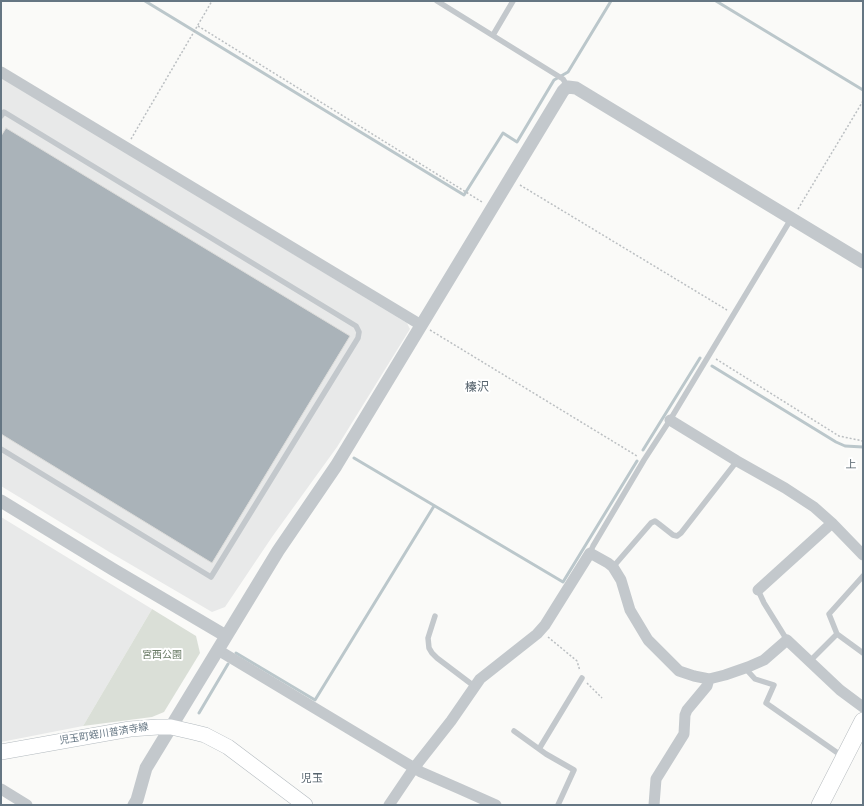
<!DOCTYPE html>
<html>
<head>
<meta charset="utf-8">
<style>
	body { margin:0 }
	#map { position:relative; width:864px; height:806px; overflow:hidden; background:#fafaf8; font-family:Manrope,sans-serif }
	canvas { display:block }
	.frame { position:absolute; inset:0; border:2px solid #657683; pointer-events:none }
</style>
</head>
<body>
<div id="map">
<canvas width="864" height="806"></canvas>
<div class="frame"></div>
</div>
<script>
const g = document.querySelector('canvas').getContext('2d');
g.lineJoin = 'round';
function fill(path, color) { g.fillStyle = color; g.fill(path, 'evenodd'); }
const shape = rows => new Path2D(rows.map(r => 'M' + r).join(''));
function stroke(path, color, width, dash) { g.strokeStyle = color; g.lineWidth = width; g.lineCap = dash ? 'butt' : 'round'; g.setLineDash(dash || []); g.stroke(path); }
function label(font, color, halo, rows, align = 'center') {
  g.font = font + ' Manrope,"Noto Sans JP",sans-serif'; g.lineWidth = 4; g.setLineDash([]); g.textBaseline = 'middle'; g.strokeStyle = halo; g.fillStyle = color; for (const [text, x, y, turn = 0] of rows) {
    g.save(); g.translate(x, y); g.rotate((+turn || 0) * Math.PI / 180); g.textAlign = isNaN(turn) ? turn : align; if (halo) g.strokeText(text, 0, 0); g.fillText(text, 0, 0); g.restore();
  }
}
const built = shape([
	[1,77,407,323,410,329,337,447,272,537,225,607,212,612,111,553,1,486],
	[1,517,152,609,83,726,1,742]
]);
const green = shape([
	[152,609,196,636,200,653,164,712,152,717,83,726]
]);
const stream = shape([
	[145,1,464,195,503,133,517,142,554,80,568,72,611,1],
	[716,1,863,90],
	[712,366,836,442,845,446,863,447],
	[643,450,700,358],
	[354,458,563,582,637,461],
	[236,653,315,700,434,506],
	[199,713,228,664]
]);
const building = shape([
	[6,128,350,336,212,563,1,434,1,136,6,128]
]);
const path = shape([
	[198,26,482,202],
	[131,139,212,1],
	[520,185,727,310],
	[798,209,863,101],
	[430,330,637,456],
	[716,359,839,436,863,441],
	[548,637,577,661,580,671],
	[587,683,602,698]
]);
const service = shape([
	[437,1,563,79,568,87],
	[493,35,513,1],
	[1,116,4,112,356,326,359,332,358,338,211,577,1,449],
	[590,553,593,546,644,460,670,420,791,219],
	[613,567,651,523,655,521,659,524,673,535,677,536,681,533,737,461],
	[863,576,829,614,837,634,863,653],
	[758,590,764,603,787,640],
	[435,616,428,638,429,648,432,653,437,658,474,686],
	[810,661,837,634],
	[745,668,755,679,774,685,766,703,842,756],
	[514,731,546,754,574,770,558,805],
	[539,749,582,678]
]);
const minor = shape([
	[1,72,421,325],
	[670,420,737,461,785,488,814,507,832,523,863,555],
	[758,590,832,523],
	[218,650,421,772,460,789,496,805],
	[1,789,27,805],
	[389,805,414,768,451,721,480,679,537,634,545,625,590,553,608,563,613,567,621,580,630,610,648,640,679,671,694,676,709,679,725,675,748,667,764,660,787,640,840,690,863,707],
	[654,805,656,779,684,734,685,715,687,710,707,686,709,679]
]);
const tertiary = shape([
	[1,501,114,570,226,636],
	[134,805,137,800,146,768,278,551,336,466,563,91,566,88,568,87,576,88,863,262]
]);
const secondary = shape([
	[1,752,130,729,158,727,171,727,193,732,205,735,228,747,305,805]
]);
const primary = shape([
	[820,805,863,721]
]);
const parkNames = [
	["宮西公園",162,655]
];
const streetNames = [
	["児玉町蛭川普済寺線",104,734,-9]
];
const neighbourhoodNames = [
	["上",851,465],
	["児玉",312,779]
];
const quarterNames = [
	["榛沢",477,388]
];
fill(built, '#e8e9e9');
fill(green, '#dadfd7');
stroke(stream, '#bbc7cb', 3);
fill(building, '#aab3b9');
stroke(building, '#dcdcda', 1);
stroke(secondary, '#b3babf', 16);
stroke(primary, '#b5babe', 18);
stroke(path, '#bbbfc2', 1.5, [2, 2]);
stroke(service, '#c3c8cc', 5.5);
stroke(minor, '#c3c8cc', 11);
stroke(tertiary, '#c3c8cc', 13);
stroke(secondary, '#fff', 15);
stroke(primary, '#fff', 17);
label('10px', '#687a64', '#fff', parkNames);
label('10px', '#657683', '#fff', streetNames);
label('11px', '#57646e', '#fff', neighbourhoodNames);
label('12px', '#57646e', '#fff', quarterNames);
</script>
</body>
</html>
